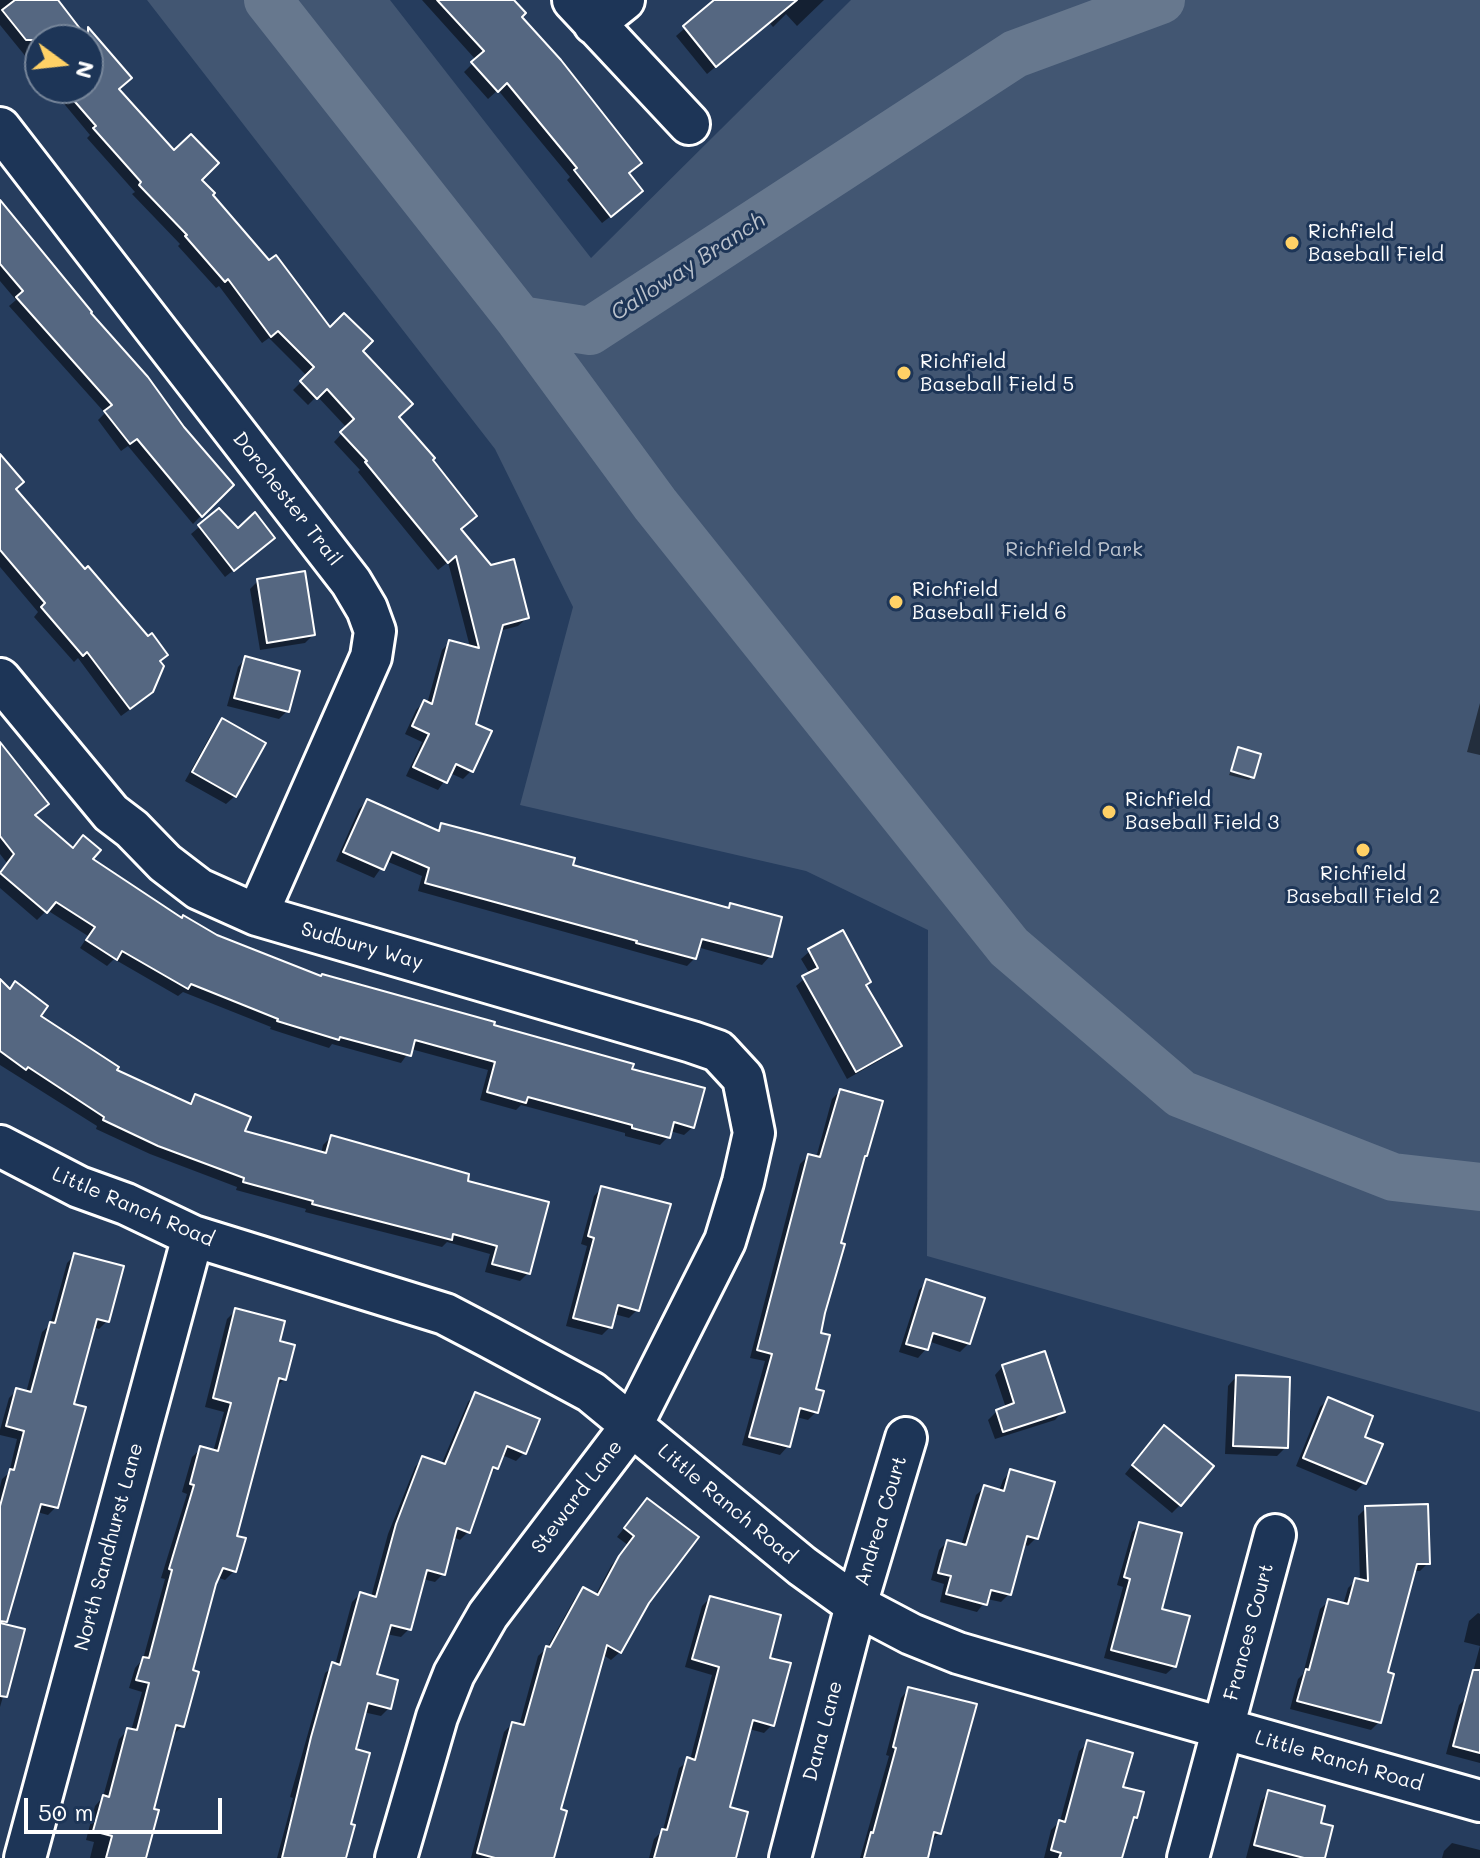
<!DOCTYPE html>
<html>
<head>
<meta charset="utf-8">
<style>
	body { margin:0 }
	#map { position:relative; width:1480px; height:1858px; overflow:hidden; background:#263d5e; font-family:Mali,sans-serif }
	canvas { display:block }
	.north { position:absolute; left:24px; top:24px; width:80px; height:80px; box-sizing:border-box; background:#1d3557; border:2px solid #77869a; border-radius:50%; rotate:105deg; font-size:22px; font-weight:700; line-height:32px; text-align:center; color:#fff }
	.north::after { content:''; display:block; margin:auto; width:28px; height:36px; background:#ffd166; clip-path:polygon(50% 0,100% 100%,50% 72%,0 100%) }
	.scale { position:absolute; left:24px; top:1798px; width:198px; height:36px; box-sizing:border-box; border:4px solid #fff; border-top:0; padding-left:10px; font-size:24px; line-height:28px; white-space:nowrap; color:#fff; -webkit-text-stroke:6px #1d3557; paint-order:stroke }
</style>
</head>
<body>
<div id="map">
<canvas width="1480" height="1858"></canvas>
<div class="north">N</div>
<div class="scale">50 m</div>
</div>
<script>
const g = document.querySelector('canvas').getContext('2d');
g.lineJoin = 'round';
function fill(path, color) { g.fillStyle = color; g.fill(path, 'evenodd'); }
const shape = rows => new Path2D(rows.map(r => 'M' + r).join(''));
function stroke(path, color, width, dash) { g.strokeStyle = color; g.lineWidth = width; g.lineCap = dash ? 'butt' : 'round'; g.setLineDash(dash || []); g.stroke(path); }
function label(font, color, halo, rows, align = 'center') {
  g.font = font + ' Mali,sans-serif'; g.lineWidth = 6; g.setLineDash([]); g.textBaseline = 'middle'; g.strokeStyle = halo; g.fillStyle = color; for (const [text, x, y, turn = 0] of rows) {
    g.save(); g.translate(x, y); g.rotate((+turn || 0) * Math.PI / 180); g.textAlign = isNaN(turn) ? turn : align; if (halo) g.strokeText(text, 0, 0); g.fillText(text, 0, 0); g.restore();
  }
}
const green = shape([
	[147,0,390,0,591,258,851,0,1480,0,1480,1412,927,1256,928,930,806,871,520,805,573,607,495,449]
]);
const shadow = shape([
	[0,0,55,0,86,39,91,34,117,89,330,330,361,351,459,530,527,618,518,626,499,631,474,725,471,771,463,779,450,773,438,790,406,776,422,742,405,734,416,710,424,702,427,704,442,650,450,642,470,647,448,562,438,570,358,472,360,470,334,442,347,428,317,396,308,405,293,390,307,376,269,338,262,343,219,286,216,288,178,246,180,244,132,194,135,192,87,138,90,135,51,88,88,88,88,40,40,40,40,74,0,25],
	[422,0,511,0,519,17,627,174,633,199,602,223,567,180,570,177,498,90,488,99,464,72,476,60],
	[717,0,824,0,797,26,786,14,773,27,769,22,707,74,676,36],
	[0,204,231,485,193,524,128,446,121,451,98,420,105,413,9,306,16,300,0,281],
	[0,457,14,489,158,662,143,700,121,716,78,658,74,662,34,617,38,612,0,567],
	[219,510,238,531,265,545,225,577,191,534],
	[258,581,313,635,305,643,260,650,250,589],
	[246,658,287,711,279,719,227,706,238,667],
	[1480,703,1480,755,1467,752],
	[222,721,235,796,226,804,185,781,214,729],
	[0,745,33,816,72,850,181,920,217,937,321,978,491,1026,630,1070,693,1127,684,1135,670,1131,668,1137,660,1145,625,1136,625,1133,521,1105,516,1110,480,1100,488,1070,411,1049,401,1063,332,1044,329,1048,270,1029,271,1027,183,992,178,996,114,959,107,966,80,948,88,936,47,910,37,920,0,888,0,872,7,863,0,854],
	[1239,750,1252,777,1249,780,1229,775],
	[367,801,435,831,442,825,570,866,727,909,731,905,770,956,762,965,697,947,695,958,687,966,418,891,422,876,386,861,374,878,336,861,359,809],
	[810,951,899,1046,891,1054,847,1079,796,986,810,974,801,959],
	[0,982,38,1016,114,1071,187,1104,195,1097,243,1133,321,1154,323,1145,331,1137,465,1182,528,1273,520,1281,485,1272,490,1254,447,1242,442,1247,305,1212,306,1209,236,1190,237,1187,150,1154,96,1129,97,1126,0,1065],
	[840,1091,862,1159,823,1313,814,1391,816,1412,808,1420,796,1417,788,1446,780,1455,742,1445,765,1361,750,1358,800,1164,808,1156,816,1158,832,1099],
	[602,1188,637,1310,629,1318,614,1314,610,1327,602,1335,566,1326,587,1246,581,1244,594,1196],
	[75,1255,107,1321,99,1329,93,1327,72,1405,56,1507,48,1515,37,1512,19,1570,4,1626,22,1631,0,1707,0,1487,2,1479,9,1473,17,1439,0,1435,0,1430,9,1398,17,1390,26,1393,42,1332,50,1325,67,1263],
	[927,1282,969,1343,960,1352,928,1341,926,1349,918,1358,899,1352,919,1290],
	[236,1310,278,1342,284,1379,275,1388,234,1537,234,1571,225,1580,216,1577,190,1672,182,1726,173,1735,151,1810,144,1858,90,1858,94,1842,86,1840,95,1806,103,1797,119,1739,128,1730,131,1731,142,1692,129,1688,135,1668,143,1659,165,1579,161,1578,187,1494,182,1492,192,1457,201,1449,213,1452,224,1412,205,1407,227,1319],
	[1003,1366,1063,1411,1055,1420,995,1439,988,1420,997,1411,1006,1408,995,1375],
	[1236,1377,1286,1447,1277,1456,1225,1454,1228,1386],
	[476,1394,524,1453,516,1461,502,1455,496,1468,488,1476,468,1532,460,1540,453,1537,443,1574,435,1582,423,1579,409,1629,401,1637,386,1634,375,1676,389,1708,381,1716,363,1712,353,1750,344,1858,277,1858,293,1798,290,1797,325,1673,335,1665,352,1602,360,1594,371,1597,388,1534,415,1467,423,1458,441,1465,468,1402],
	[1329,1399,1362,1438,1364,1483,1356,1491,1296,1466,1320,1407],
	[1156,1435,1180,1505,1172,1513,1125,1474],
	[1011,1471,1036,1538,1028,1546,1022,1544,1009,1594,1001,1602,987,1599,977,1612,940,1602,944,1584,931,1580,939,1550,947,1542,961,1546,976,1495,985,1487,999,1491,1003,1480],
	[647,1500,647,1602,620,1652,611,1660,602,1654,558,1810,552,1858,471,1858,504,1732,512,1724,519,1726,538,1656,547,1648,575,1598,583,1590,595,1596,611,1566,628,1545,617,1537],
	[1366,1508,1428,1563,1420,1571,1413,1571,1386,1674,1379,1722,1371,1730,1290,1709,1298,1679,1303,1674,1320,1609,1329,1601,1343,1605,1348,1588,1356,1580,1360,1581,1358,1516],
	[1140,1524,1175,1666,1166,1674,1104,1658,1123,1587,1117,1585,1132,1532],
	[710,1598,768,1659,772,1725,764,1733,749,1729,727,1809,734,1858,649,1858,654,1839,663,1830,679,1768,690,1760,712,1675,685,1667,702,1606],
	[1478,1613,1480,1614,1480,1763,1446,1754,1459,1705,1466,1698,1480,1646,1464,1642,1469,1621],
	[909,1689,939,1833,931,1841,925,1858,860,1858,889,1756,886,1755,901,1698],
	[1088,1743,1121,1788,1135,1817,1130,1821,1120,1858,1044,1858,1051,1830,1060,1821,1079,1751],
	[1269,1793,1318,1824,1323,1858,1246,1858,1261,1801],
	[1452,1843,1480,1850,1480,1858,1442,1858,1444,1851]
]);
const river = shape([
	[268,0,520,320,655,504,1009,947,1181,1094,1393,1177,1480,1187],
	[520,320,590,331,1015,54,1161,0]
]);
const building = shape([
	[15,0,58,0,88,39,88,27,132,78,119,89,174,150,191,134,219,163,202,180,215,193,213,195,269,260,276,255,330,327,344,313,373,341,363,351,413,404,399,417,435,458,433,460,477,516,461,529,491,565,514,559,529,618,503,625,476,724,492,731,473,772,456,764,447,783,413,767,429,734,412,726,424,700,432,704,449,640,479,648,456,556,448,563,365,462,367,461,340,432,354,419,327,389,317,399,300,381,314,367,278,331,271,337,228,279,225,282,185,236,187,235,139,185,141,182,93,128,96,126,63,88,88,88,88,40,26,40,2,10,15,0],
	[437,0,514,0,526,13,522,17,561,60,642,163,629,173,643,191,611,217,574,170,577,168,507,83,498,92,471,62,484,51,437,0],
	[714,0,797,0,716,67,683,26,714,0],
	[0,200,92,312,91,313,148,377,184,427,234,485,202,517,137,439,130,444,104,411,112,405,16,297,23,291,0,264,0,200],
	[0,454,24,482,16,489,85,569,88,566,148,636,152,633,168,655,160,661,164,666,153,692,130,709,87,652,83,656,41,607,45,603,0,550,0,454],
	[219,508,238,528,255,512,275,538,234,571,198,525,219,508],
	[305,571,315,635,267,643,257,579,305,571],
	[245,656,300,671,289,712,234,698,245,656],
	[222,718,266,743,236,797,192,772,222,718],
	[0,742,49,804,35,815,73,848,83,835,101,850,93,859,182,918,183,915,217,935,321,976,322,974,495,1022,494,1025,634,1064,632,1069,705,1088,694,1128,674,1122,670,1138,632,1128,632,1125,528,1097,526,1103,487,1092,495,1062,415,1040,411,1056,340,1037,339,1040,277,1021,278,1019,191,984,188,989,122,951,117,960,86,940,95,927,56,902,47,913,0,873,14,854,0,836,0,742],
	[1238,747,1261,754,1254,778,1231,771,1238,747],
	[367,799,439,831,441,823,575,858,573,865,641,884,729,908,730,903,782,917,772,957,702,939,696,959,636,943,637,941,425,883,429,868,392,852,384,870,343,852,367,799],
	[843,930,871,982,866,985,902,1046,856,1072,802,976,818,968,808,949,843,930],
	[0,979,10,989,15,981,48,1006,41,1016,119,1067,117,1070,191,1104,195,1094,251,1117,245,1131,326,1153,331,1135,469,1174,468,1181,549,1202,530,1274,492,1264,497,1246,453,1234,452,1240,312,1204,313,1201,243,1182,244,1178,158,1146,103,1120,104,1117,28,1067,26,1070,0,1051,0,979],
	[840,1089,883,1101,867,1156,865,1156,841,1243,845,1244,825,1313,821,1333,830,1335,816,1389,824,1391,818,1413,800,1408,790,1447,749,1437,772,1354,757,1350,808,1154,820,1157,840,1089],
	[601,1186,671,1204,639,1311,618,1305,612,1328,573,1318,594,1238,588,1236,601,1186],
	[74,1253,124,1266,109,1322,97,1319,74,1404,86,1407,58,1508,41,1504,7,1622,0,1621,0,1506,10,1469,14,1470,24,1431,6,1426,16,1388,31,1392,50,1322,55,1323,74,1253],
	[926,1279,985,1298,970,1344,933,1333,928,1350,906,1344,926,1279],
	[235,1308,285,1321,280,1341,295,1345,286,1380,279,1378,237,1536,246,1538,236,1572,223,1568,216,1584,193,1670,199,1672,184,1727,176,1725,154,1809,159,1810,146,1858,106,1858,112,1836,93,1831,103,1795,109,1797,127,1728,137,1730,149,1683,136,1680,143,1657,149,1658,172,1570,169,1569,194,1485,190,1484,200,1446,218,1451,231,1403,213,1398,235,1308],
	[1045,1351,1065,1412,1003,1432,996,1410,1014,1403,1002,1365,1045,1351],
	[1236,1375,1290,1377,1288,1448,1233,1446,1236,1375],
	[475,1392,540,1419,526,1454,507,1446,498,1469,493,1467,470,1533,457,1528,445,1575,427,1570,411,1630,391,1625,377,1674,398,1680,391,1709,368,1703,356,1749,370,1753,351,1824,355,1825,346,1858,282,1858,311,1737,332,1662,340,1665,360,1592,376,1597,396,1524,422,1456,445,1464,475,1392],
	[1328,1397,1373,1416,1365,1437,1383,1444,1366,1484,1303,1458,1328,1397],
	[1164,1425,1214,1466,1181,1506,1132,1465,1164,1425],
	[1010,1469,1055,1482,1038,1539,1027,1536,1011,1595,991,1590,987,1605,946,1594,951,1576,938,1573,947,1540,966,1545,984,1485,1004,1491,1010,1469],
	[647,1498,699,1537,649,1603,621,1653,607,1645,561,1809,567,1811,554,1858,495,1858,477,1853,512,1722,524,1725,546,1646,550,1647,583,1587,598,1595,619,1556,634,1536,624,1528,647,1498],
	[1428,1504,1430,1564,1417,1564,1388,1672,1394,1674,1381,1723,1297,1701,1306,1669,1309,1670,1328,1599,1348,1604,1355,1578,1368,1581,1365,1506,1428,1504],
	[1139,1522,1182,1533,1162,1609,1190,1616,1176,1667,1111,1650,1130,1579,1124,1577,1139,1522],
	[710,1596,781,1615,770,1658,791,1663,774,1726,753,1720,730,1807,748,1812,736,1858,654,1858,662,1829,667,1830,687,1757,695,1760,719,1667,692,1659,710,1596],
	[0,1623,25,1629,7,1697,0,1696,0,1623],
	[1473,1670,1480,1670,1480,1753,1453,1746,1473,1670],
	[908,1687,977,1704,941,1834,934,1832,928,1858,864,1858,871,1832,873,1833,896,1748,893,1747,908,1687],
	[1087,1740,1133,1753,1123,1787,1144,1792,1137,1818,1134,1817,1122,1858,1059,1858,1061,1853,1051,1850,1059,1820,1065,1822,1087,1740],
	[1268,1790,1325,1806,1321,1823,1333,1826,1325,1858,1304,1858,1254,1845,1268,1790]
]);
const minor = shape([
	[573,0,689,124],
	[594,24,624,0],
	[0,128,351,582,367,609,375,631,371,657,257,915],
	[0,679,111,813,132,829,165,863,199,889,257,915,692,1042,718,1051,743,1078,754,1133,743,1182,725,1241,632,1425,488,1615,454,1674,437,1717,396,1858],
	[0,1146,79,1187,126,1204,193,1236,445,1314,489,1337,591,1392,802,1566,856,1605,911,1634,958,1653,999,1665,1480,1801],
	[25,1858,193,1236],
	[790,1858,856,1605,906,1438],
	[1188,1858,1275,1535]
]);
const markers = [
	[1292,243,8,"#ffd166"],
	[904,373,8,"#ffd166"],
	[896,602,8,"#ffd166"],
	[1109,812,8,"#ffd166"],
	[1363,850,8,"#ffd166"]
];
const poiNames = [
	["Richfield",1308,232],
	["Baseball Field",1308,255],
	["Richfield",920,362],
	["Baseball Field 5",920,385],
	["Richfield",912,590],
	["Baseball Field 6",912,613],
	["Richfield",1125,800],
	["Baseball Field 3",1125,823],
	["Richfield",1363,874,"center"],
	["Baseball Field 2",1363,897,"center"]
];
const streetNames = [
	["Dorchester Trail",287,499,52],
	["Sudbury Way",362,946,16],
	["Little Ranch Road",133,1207,23],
	["Steward Lane",577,1497,-53],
	["Little Ranch Road",727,1504,40],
	["Andrea Court",881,1521,-73],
	["North Sandhurst Lane",109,1547,-75],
	["Frances Court",1249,1632,-75],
	["Dana Lane",823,1731,-75],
	["Little Ranch Road",1339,1761,16]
];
const parkNames = [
	["Richfield Park",1074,550]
];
const waterNames = [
	["Calloway Branch",688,267,-33]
];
fill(green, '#425672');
fill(shadow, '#0007');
stroke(river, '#67788e', 48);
fill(building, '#556781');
stroke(building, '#fff', 2);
stroke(minor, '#fff', 46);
stroke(minor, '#1d3557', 40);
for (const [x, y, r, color] of markers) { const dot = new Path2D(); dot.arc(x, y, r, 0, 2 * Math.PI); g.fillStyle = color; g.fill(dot); stroke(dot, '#1d3557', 3); }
label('20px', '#fff', '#1d3557', poiNames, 'left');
label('20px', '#fff', '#1d3557', streetNames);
label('20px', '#bdc4ce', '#1d3557', parkNames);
label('italic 22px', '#bbc2cc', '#1d3557', waterNames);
</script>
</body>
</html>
